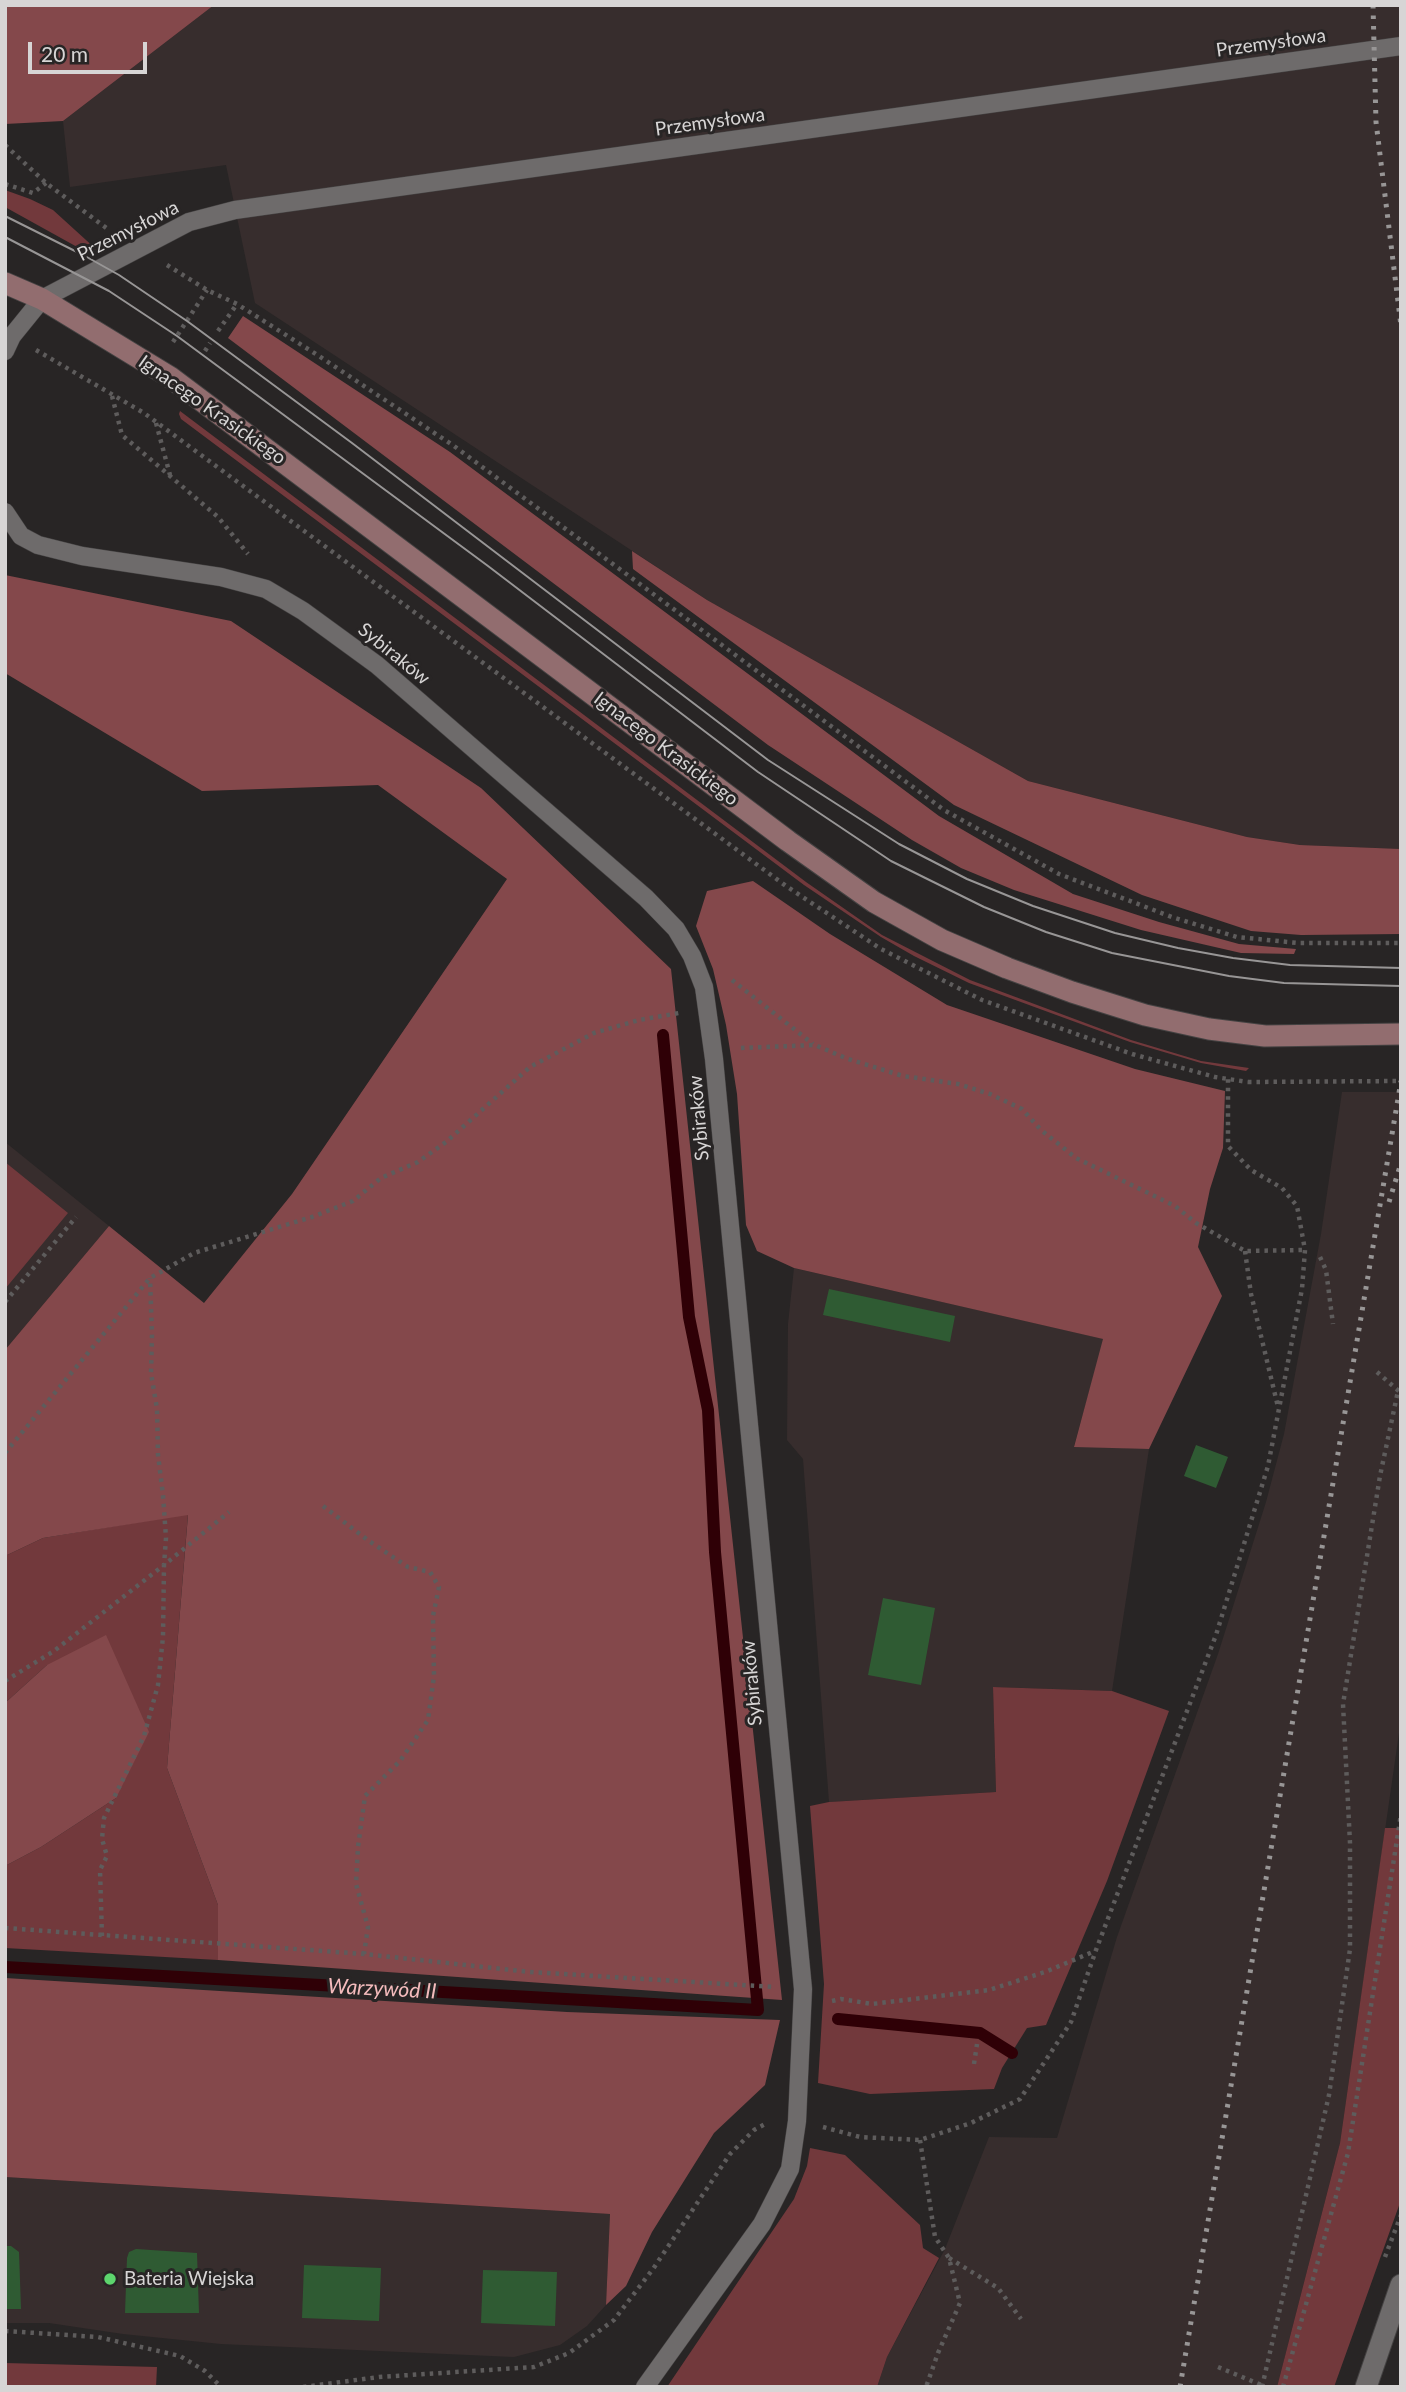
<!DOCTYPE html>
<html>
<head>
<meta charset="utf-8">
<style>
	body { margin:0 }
	#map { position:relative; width:1406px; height:2392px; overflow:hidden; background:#282525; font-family:Lato,sans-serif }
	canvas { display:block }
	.frame { position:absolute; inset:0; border:7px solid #d7d5d5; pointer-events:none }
	.scale { position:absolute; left:28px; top:42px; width:119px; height:32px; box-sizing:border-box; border:4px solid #d7d5d5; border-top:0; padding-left:9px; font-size:21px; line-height:24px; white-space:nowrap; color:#d7d5d5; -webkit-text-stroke:5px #282525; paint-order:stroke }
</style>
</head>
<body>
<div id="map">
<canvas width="1406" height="2392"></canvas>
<div class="frame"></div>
<div class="scale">20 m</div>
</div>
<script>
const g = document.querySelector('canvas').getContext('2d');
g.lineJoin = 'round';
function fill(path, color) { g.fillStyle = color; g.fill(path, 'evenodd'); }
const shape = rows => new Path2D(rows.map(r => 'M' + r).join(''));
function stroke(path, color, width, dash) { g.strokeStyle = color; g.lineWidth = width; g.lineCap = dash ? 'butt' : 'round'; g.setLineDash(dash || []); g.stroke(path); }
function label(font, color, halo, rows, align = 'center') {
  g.font = font + ' Lato,sans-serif'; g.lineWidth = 6; g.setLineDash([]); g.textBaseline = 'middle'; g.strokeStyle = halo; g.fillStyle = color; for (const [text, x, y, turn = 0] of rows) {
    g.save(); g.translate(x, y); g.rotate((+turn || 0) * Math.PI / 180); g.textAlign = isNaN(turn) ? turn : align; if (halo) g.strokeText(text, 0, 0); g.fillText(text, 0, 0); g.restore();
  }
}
const built = shape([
	[214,5,1401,5,1401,849,1300,845,1247,837,1028,781,707,600,255,303,226,165,70,187,63,121],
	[1342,1092,1401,1092,1401,1719,1340,2143,1277,2387,877,2387,887,2357,945,2249,989,2137,1057,2138,1117,1937,1218,1654,1266,1502,1284,1434,1321,1234],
	[5,1142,109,1226,5,1350],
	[794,1268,1104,1339,1074,1446,1149,1449,1112,1691,993,1687,996,1792,829,1802,803,1459,787,1440,788,1324],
	[5,2177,610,2214,606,2305,587,2326,560,2345,514,2357,221,2344,123,2334,49,2323,5,2323]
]);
const green = shape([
	[5,190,30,199,53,210,97,250,88,253,5,207],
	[180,411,806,882,882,935,970,980,1131,1040,1201,1061,1249,1068,1246,1071,1201,1063,1130,1042,969,983,914,956,881,937,804,885,181,419,179,414],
	[5,1162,68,1213,5,1289],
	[188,1514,167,1768,218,1905,218,1960,5,1948,5,1866,41,1847,116,1798,47,1665,5,1703,5,1556,43,1538],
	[993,1687,1112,1691,1169,1711,1107,1881,1046,2025,1027,2028,1002,2068,994,2089,870,2094,818,2083,824,1984,810,1806,829,1802,996,1792],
	[1385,1828,1401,1828,1401,2200,1334,2387,1277,2387,1340,2143],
	[810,2148,845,2155,920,2225,923,2248,939,2258,887,2357,877,2387,667,2387,794,2199,807,2166],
	[5,2363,157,2367,156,2387,5,2387]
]);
const forest = shape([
	[5,5,214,5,63,121,5,124],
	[243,316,450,452,939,816,1073,894,1159,922,1239,944,1296,949,1294,954,1241,953,1141,930,1014,890,961,868,912,840,768,745,228,338],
	[632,551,707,600,1028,781,1247,837,1300,845,1401,849,1401,934,1301,935,1251,931,1142,895,954,805,633,569],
	[5,575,231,621,481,788,671,969,782,2000,218,1960,218,1905,167,1768,188,1515,43,1538,5,1556,5,1350,109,1226,204,1303,292,1194,507,879,378,785,202,791,5,673],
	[753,881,830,934,947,1005,1135,1069,1225,1091,1223,1148,1210,1189,1198,1247,1222,1296,1149,1449,1074,1447,1103,1339,794,1268,757,1251,746,1225,737,1094,726,1025,713,969,696,926,707,891],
	[106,1635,149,1732,116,1798,41,1847,5,1866,5,1703,47,1665],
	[5,1978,567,2012,780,2020,765,2085,714,2133,652,2232,626,2286,606,2305,610,2214,5,2177]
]);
const stream = shape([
	[5,1967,758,2010,715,1552,708,1410,689,1317,663,1035],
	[838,2019,980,2033,1012,2053]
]);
const building = shape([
	[829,1289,955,1316,950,1342,823,1315],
	[1196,1445,1228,1457,1216,1488,1184,1476],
	[883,1598,935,1608,921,1685,868,1675],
	[5,2246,11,2246,19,2252,21,2309,5,2309],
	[136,2249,197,2253,199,2313,125,2313,127,2258,129,2252],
	[304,2265,381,2268,379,2321,302,2318],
	[483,2270,557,2272,555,2326,481,2323]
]);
const path = shape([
	[5,145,46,183,109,230],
	[5,184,33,193,46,183],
	[167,265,207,290,237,304,319,356,454,446,944,810,1059,874,1172,917,1237,937,1298,943,1401,943],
	[218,331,237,304],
	[173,342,207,290],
	[36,350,144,413,786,886,881,949,982,1000,1132,1054,1215,1077,1248,1082],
	[205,351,210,343],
	[112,396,122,435,218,517,248,554],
	[156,423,170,475],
	[732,980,813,1044],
	[741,1048,815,1045,848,1059,903,1076,958,1084,990,1094,1022,1109,1041,1130,1076,1158,1175,1206,1196,1223,1245,1251,1305,1250],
	[1245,1251,1251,1294,1278,1407],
	[1320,1257,1326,1270,1333,1324],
	[5,1302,76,1217],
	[1377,1372,1401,1393],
	[5,1453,150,1278,194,1253,312,1217,353,1201,381,1178,418,1162,446,1142,530,1067,594,1033,639,1020,679,1013],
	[323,1506,369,1541,408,1567,430,1572,439,1587,433,1616,434,1676,428,1720,400,1761,365,1796,358,1847,356,1884,368,1927,364,1954],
	[5,1681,54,1651,164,1565,166,1538,163,1495,158,1455,157,1409,151,1373,152,1335,150,1278],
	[5,1928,364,1954,530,1972,775,1987],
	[102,1936,100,1870,107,1856,102,1839,104,1818,144,1736,158,1685,163,1637,164,1565,229,1512],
	[832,2001,841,1999,872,2004,989,1990,1045,1972,1095,1951],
	[974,2064,977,2044],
	[823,2127,860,2137,920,2140,971,2123,1020,2099,1071,2022,1096,1950,1216,1635,1268,1466,1302,1289,1305,1250,1297,1206,1282,1188,1251,1170,1228,1146,1228,1079],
	[920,2140,935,2237,949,2258,960,2303,938,2353,926,2387],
	[1385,2257,1401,2215],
	[949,2258,998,2288,1021,2319],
	[5,2331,98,2337,180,2356,205,2371,221,2387],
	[1218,2367,1264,2386],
	[303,2387,379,2377,534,2367,569,2353,614,2320,653,2269,730,2154,754,2130,767,2123],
	[1262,2387,1329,2095,1350,1949,1350,1843,1343,1704,1380,1476,1398,1391],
	[1283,2387,1348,2153,1401,1814]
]);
const lane = shape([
	[5,351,12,336,42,299,189,222,235,210,1401,46],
	[5,512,21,536,38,545,82,556,221,577,266,589,303,611,377,665,646,898,676,929,692,956,704,987,714,1059,803,1989,797,2121,790,2169,762,2224,645,2387]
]);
const street = shape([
	[1366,2387,1401,2285]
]);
const secondary = shape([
	[5,283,42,299,170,377,788,841,874,902,942,940,1007,968,1072,992,1145,1015,1209,1029,1265,1036,1401,1034]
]);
const tram = shape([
	[5,216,85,256,119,275,187,321,352,443,768,760,899,844,967,879,1033,906,1115,933,1178,948,1233,958,1290,965,1401,968],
	[5,237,109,291,177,336,488,566,758,772,891,861,984,907,1046,932,1112,953,1229,976,1284,983,1401,986]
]);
const rail = shape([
	[1373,5,1376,122,1401,326],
	[1389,1202,1401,1163],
	[1180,2387,1401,1081]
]);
const pathBridge = shape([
	[1248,1082,1401,1081]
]);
const markers = [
	[110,2279,7,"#5dd56d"]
];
const streetNames = [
	["Przemysłowa",1271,43,-8],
	["Przemysłowa",710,122,-8],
	["Przemysłowa",128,231,-27],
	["Ignacego Krasickiego",212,410,35],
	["Sybiraków",394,654,39],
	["Ignacego Krasickiego",666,749,37],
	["Sybiraków",699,1118,-95],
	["Sybiraków",752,1683,-95]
];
const poiNames = [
	["Bateria Wiejska",124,2279]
];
const waterNames = [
	["Warzywód II",382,1989,3]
];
fill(built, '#372d2d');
fill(green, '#72393c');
fill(forest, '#84484b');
stroke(stream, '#2f0006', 12);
fill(building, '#2f5b33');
stroke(lane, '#444242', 19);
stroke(street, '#444242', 23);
stroke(secondary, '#444242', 23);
stroke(path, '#5e5c5c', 4.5, [3.5, 5]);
stroke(lane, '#6e6b6b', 18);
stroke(street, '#6e6b6b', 21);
stroke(secondary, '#926d6f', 21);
stroke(tram, '#989696', 2);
stroke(rail, '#989696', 5, [3.5, 7]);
stroke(pathBridge, '#5e5c5c', 4.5, [3.5, 5]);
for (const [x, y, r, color] of markers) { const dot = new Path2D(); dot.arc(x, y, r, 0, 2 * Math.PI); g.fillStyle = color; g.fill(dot); stroke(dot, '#282525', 2.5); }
label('19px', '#d7d5d5', '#282525', streetNames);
label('19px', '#d7d5d5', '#282525', poiNames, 'left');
label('italic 21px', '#f4bbbc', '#282525', waterNames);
</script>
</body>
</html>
